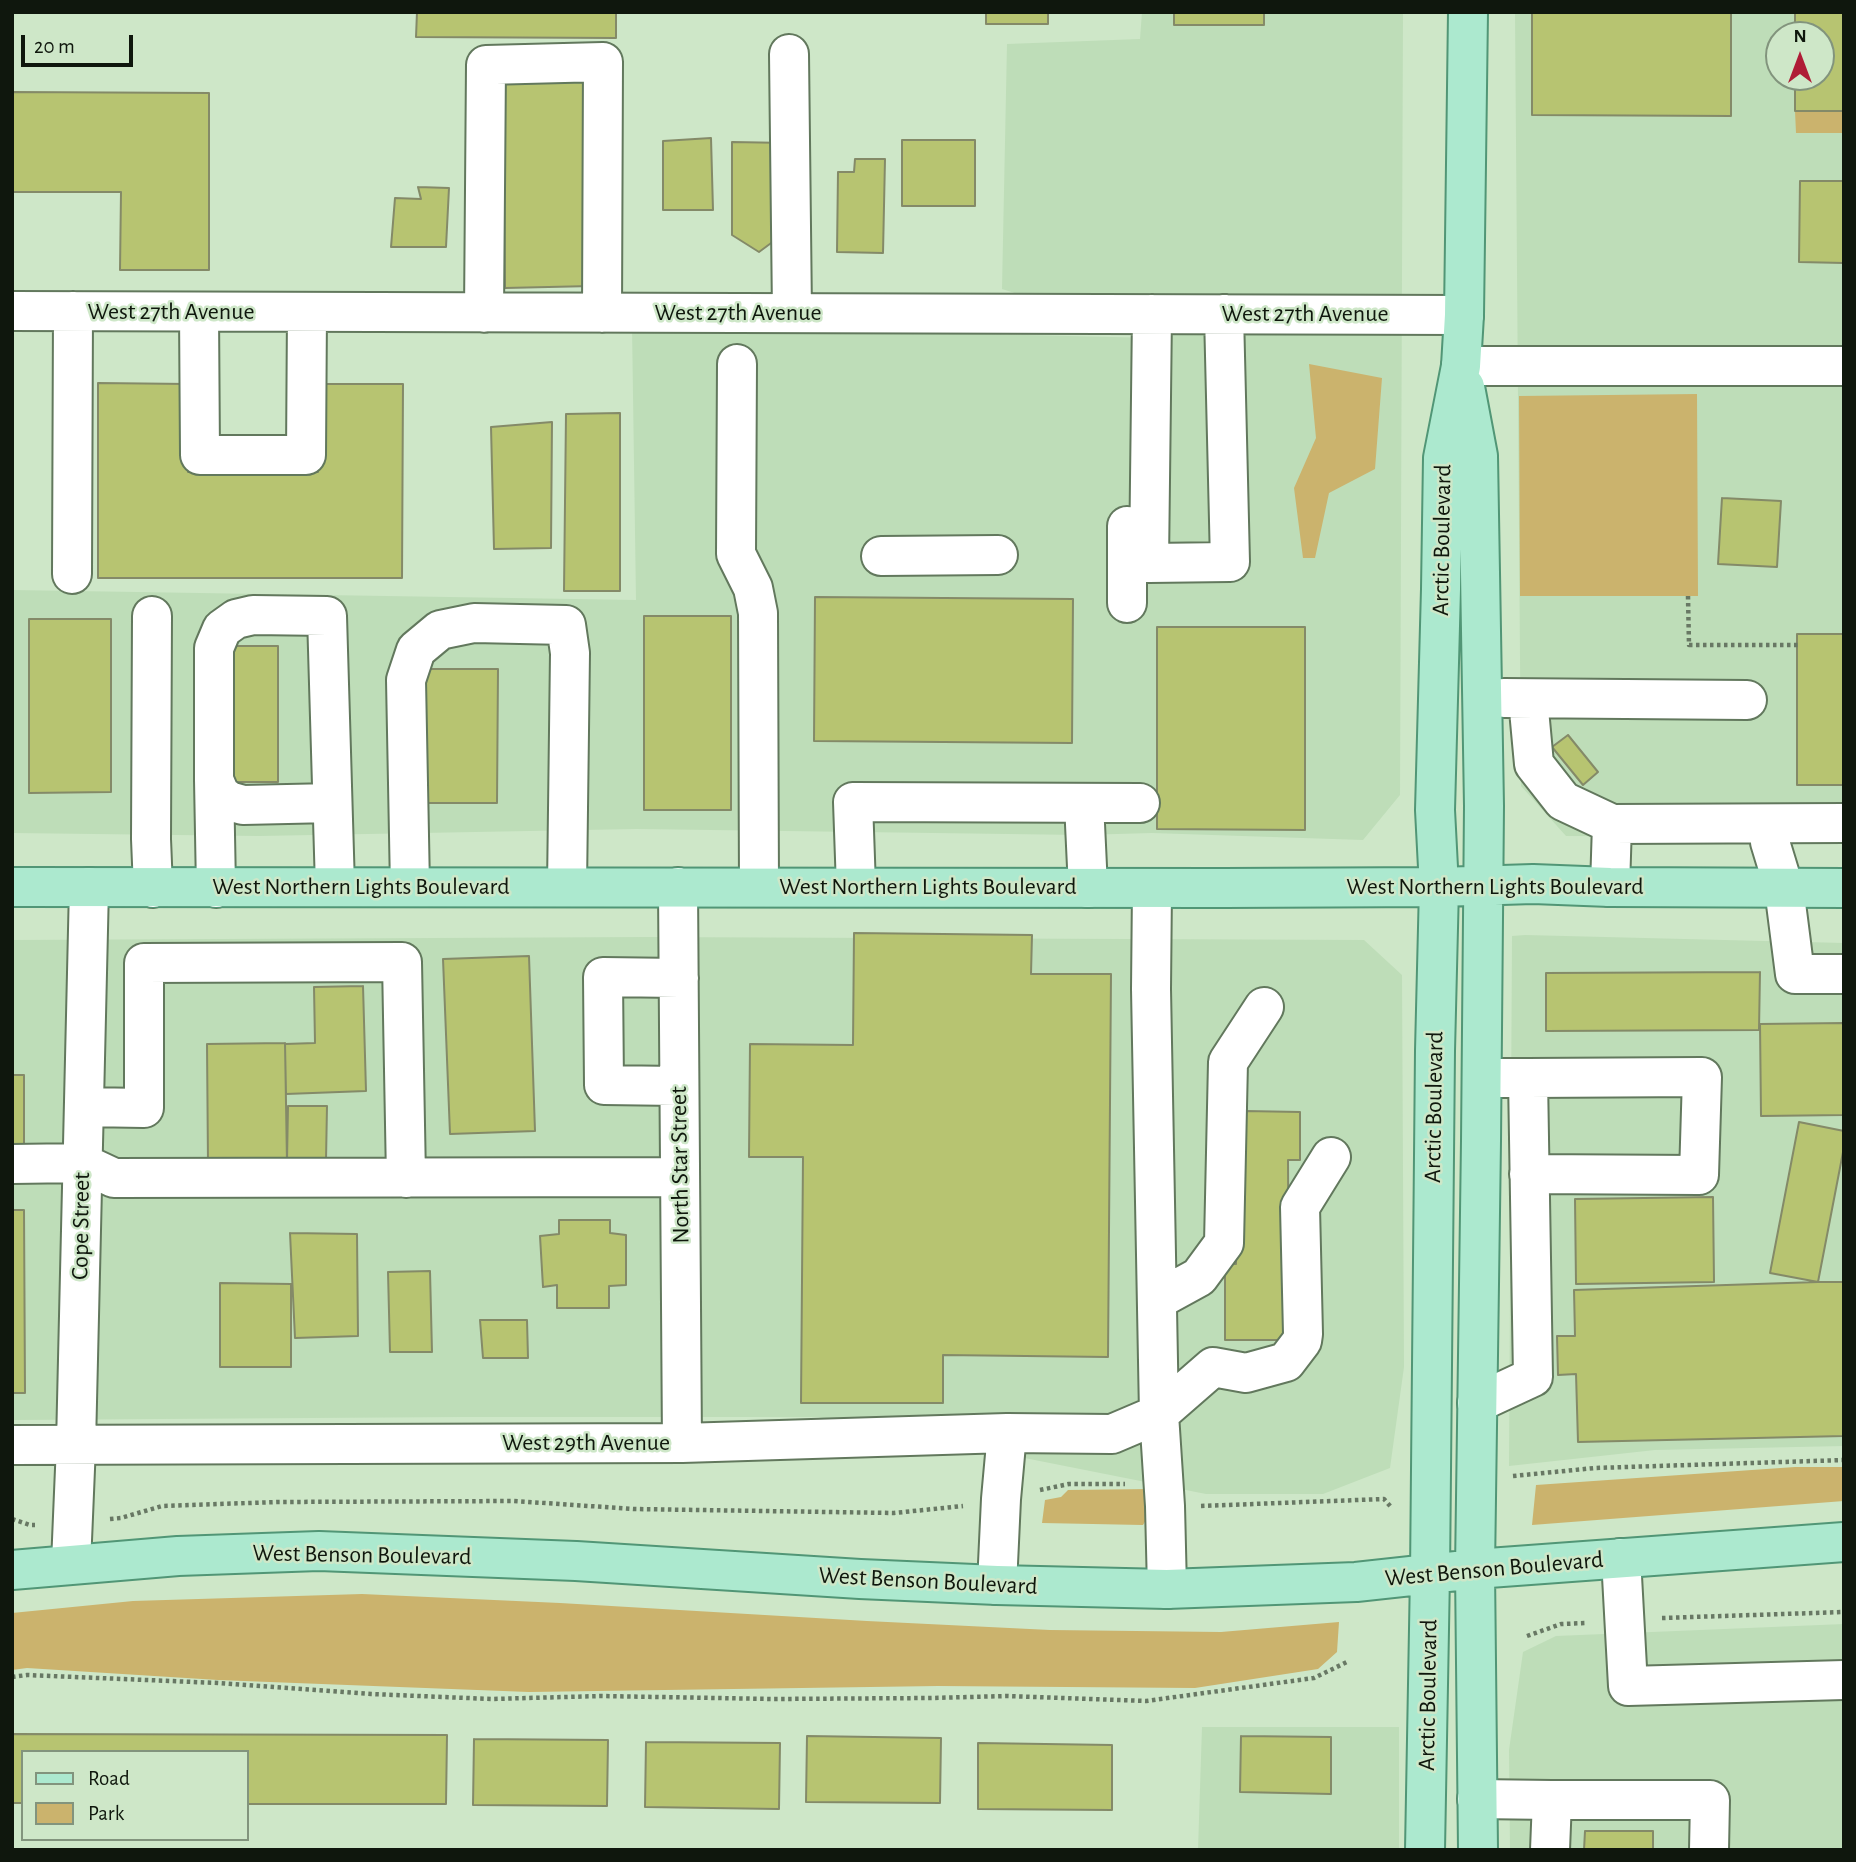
<!DOCTYPE html>
<html>
<head>
<meta charset="utf-8">
<style>
	body { margin:0 }
	#map { position:relative; width:1856px; height:1862px; overflow:hidden; background:#cee7c8; font-family:"Alegreya Sans",sans-serif }
	canvas { display:block }
	.frame { position:absolute; inset:0; border:14px solid #0f170d; pointer-events:none }
	.legend { position:absolute; left:21px; top:1750px; width:228px; height:91px; box-sizing:border-box; background:#cee7c8; border:2px solid #82947d; margin:0; padding:9px 12px; list-style:none; font-size:21px; color:#0f170d }
	.legend li { display:flex; align-items:center; gap:14px; height:35px }
	.legend b { width:35px; border:2px solid #82947d }
	.north { position:absolute; left:1765px; top:21px; width:70px; height:70px; box-sizing:border-box; background:#cee7c8; border:2px solid #82947d; border-radius:50%; rotate:0deg; font-size:19px; font-weight:700; line-height:28px; text-align:center; color:#0f170d }
	.north::after { content:''; display:block; margin:auto; width:24px; height:32px; background:#af1c36; clip-path:polygon(50% 0,100% 100%,50% 72%,0 100%) }
	.scale { position:absolute; left:21px; top:35px; width:112px; height:32px; box-sizing:border-box; border:4px solid #0f170d; border-top:0; padding-left:9px; font-size:21px; line-height:24px; white-space:nowrap; color:#0f170d; -webkit-text-stroke:5px #cee7c8; paint-order:stroke }
</style>
</head>
<body>
<div id="map">
<canvas width="1856" height="1862"></canvas>
<div class="frame"></div>
<ul class="legend">
<li><b style="height:9px;background:#ace9cf"></b>Road</li>
<li><b style="height:19px;background:#cbb36d"></b>Park</li>
</ul>
<div class="north">N</div>
<div class="scale">20 m</div>
</div>
<script>
const g = document.querySelector('canvas').getContext('2d');
g.lineJoin = 'round';
function fill(path, color) { g.fillStyle = color; g.fill(path, 'evenodd'); }
const shape = rows => new Path2D(rows.map(r => 'M' + r).join(''));
function stroke(path, color, width, dash) { g.strokeStyle = color; g.lineWidth = width; g.lineCap = dash ? 'butt' : 'round'; g.setLineDash(dash || []); g.stroke(path); }
function label(font, color, halo, rows, align = 'center') {
  g.font = font + ' "Alegreya Sans",sans-serif'; g.lineWidth = 5; g.setLineDash([]); g.textBaseline = 'middle'; g.strokeStyle = halo; g.fillStyle = color; for (const [text, x, y, turn = 0] of rows) {
    g.save(); g.translate(x, y); g.rotate((+turn || 0) * Math.PI / 180); g.textAlign = isNaN(turn) ? turn : align; if (halo) g.strokeText(text, 0, 0); g.fillText(text, 0, 0); g.restore();
  }
}
const built = shape([
	[1142,12,1403,12,1400,795,1363,840,1152,833,1082,835,637,829,259,836,12,833,12,590,636,600,632,326,1156,338,1002,289,1007,44,1140,39],
	[1515,12,1844,12,1844,837,1566,836,1521,786],
	[1779,35,1821,35,1821,77,1779,77],
	[1525,935,1844,943,1844,1446,1655,1450,1509,1466,1512,936],
	[646,937,1364,940,1402,975,1404,1367,1390,1468,1323,1494,1206,1494,818,1417,461,1417,12,1420,12,940],
	[1844,1624,1844,1850,1510,1850,1509,1750,1523,1652,1556,1636],
	[1202,1727,1399,1727,1399,1850,1198,1850]
]);
const green = shape([
	[1795,111,1844,111,1844,133,1796,133],
	[1309,364,1382,378,1375,469,1329,493,1315,558,1303,558,1294,488,1316,438],
	[1697,394,1698,596,1520,596,1519,396],
	[1795,1467,1844,1467,1844,1501,1532,1525,1536,1485],
	[1151,1489,1152,1510,1143,1525,1042,1523,1045,1500,1061,1497,1068,1490],
	[362,1594,560,1603,867,1621,1050,1630,1221,1632,1339,1622,1337,1652,1318,1669,1195,1688,938,1686,529,1692,218,1680,27,1668,12,1670,12,1613,133,1601]
]);
const building = shape([
	[417,12,616,12,616,38,416,37,417,12],
	[986,12,1048,12,1048,24,986,24,986,12],
	[1174,12,1264,12,1264,25,1174,25,1174,12],
	[1532,12,1731,12,1731,116,1532,115,1532,12],
	[1795,12,1844,12,1844,111,1795,111,1795,77,1821,77,1821,35,1795,35,1795,12],
	[590,76,592,286,505,288,503,77,590,76],
	[12,92,209,93,209,270,120,270,121,192,13,192,12,273,12,92],
	[711,138,713,210,663,210,663,141,711,138],
	[902,140,975,140,975,206,902,206,902,140],
	[732,142,788,143,786,232,759,252,732,235,732,142],
	[855,159,885,159,883,253,837,252,838,172,854,172,855,159],
	[1800,181,1844,181,1844,263,1799,262,1800,181],
	[418,187,449,188,446,247,391,247,395,198,421,199,418,187],
	[98,383,188,384,188,472,318,472,318,384,403,384,402,578,98,578,98,383],
	[620,413,620,591,564,591,566,414,620,413],
	[552,422,551,548,494,549,491,427,552,422],
	[1722,498,1781,501,1777,567,1718,564,1722,498],
	[815,597,1073,599,1072,743,814,741,815,597],
	[644,616,731,616,731,810,644,810,644,616],
	[29,619,111,619,111,792,29,793,29,619],
	[1157,627,1305,627,1305,830,1157,829,1157,627],
	[1797,634,1844,634,1844,785,1797,785,1797,634],
	[228,646,278,646,278,782,228,782,228,646],
	[422,669,498,669,497,803,421,803,422,669],
	[1568,735,1598,772,1583,785,1552,747,1568,735],
	[854,933,1032,935,1031,974,1111,974,1108,1357,943,1355,943,1403,801,1403,803,1157,749,1157,750,1044,853,1045,854,933],
	[529,956,535,1131,450,1134,443,959,529,956],
	[1760,972,1759,1030,1546,1031,1546,973,1760,972],
	[363,986,366,1091,286,1094,285,1044,315,1043,314,987,363,986],
	[1844,1023,1844,1115,1761,1116,1760,1024,1844,1023],
	[285,1043,287,1163,208,1164,207,1044,285,1043],
	[12,1075,24,1075,24,1146,12,1146,12,1075],
	[288,1106,327,1106,326,1160,287,1160,288,1106],
	[1245,1111,1300,1112,1300,1160,1288,1160,1289,1340,1225,1340,1225,1264,1236,1264,1236,1199,1245,1199,1245,1111],
	[1799,1122,1844,1131,1844,1147,1818,1282,1770,1273,1799,1122],
	[1713,1197,1714,1282,1576,1284,1575,1199,1713,1197],
	[12,1210,24,1210,25,1393,12,1393,12,1210],
	[559,1220,610,1220,610,1233,626,1235,626,1285,609,1286,609,1308,557,1308,557,1285,543,1287,540,1236,559,1234,559,1220],
	[290,1233,357,1234,358,1336,295,1338,290,1233],
	[430,1271,432,1352,390,1352,388,1272,430,1271],
	[1818,1282,1844,1282,1844,1436,1578,1442,1576,1374,1558,1375,1557,1336,1575,1336,1574,1290,1818,1282],
	[220,1283,291,1284,291,1367,220,1367,220,1283],
	[480,1320,527,1320,528,1358,483,1358,480,1320],
	[12,1734,447,1735,446,1804,247,1804,247,1752,23,1752,23,1803,12,1803,12,1734],
	[807,1736,941,1738,940,1803,806,1802,807,1736],
	[1241,1736,1331,1737,1331,1794,1240,1792,1241,1736],
	[474,1739,608,1740,607,1806,473,1805,474,1739],
	[646,1742,780,1743,779,1809,645,1807,646,1742],
	[978,1743,1112,1745,1112,1810,978,1809,978,1743],
	[1585,1831,1653,1831,1653,1850,1584,1850,1585,1831]
]);
const path = shape([
	[1688,596,1689,645,1798,645],
	[1513,1476,1595,1468,1844,1460],
	[1040,1490,1069,1484,1125,1484],
	[1201,1506,1384,1499,1391,1507],
	[12,1519,30,1525,35,1525],
	[110,1519,121,1518,162,1506,277,1502,514,1501,634,1509,894,1513,963,1506],
	[1662,1618,1844,1612],
	[1527,1636,1561,1624,1587,1623],
	[12,1677,27,1675,218,1683,371,1694,491,1699,602,1696,772,1699,931,1698,1007,1696,1146,1701,1314,1678,1347,1662]
]);
const minor = shape([
	[789,54,792,313],
	[12,311,1464,315],
	[199,312,200,455,306,455,307,312],
	[484,313,486,65,603,62,602,313],
	[1152,314,1149,563,1230,562,1224,314],
	[737,364,736,554,753,588,758,613,759,887],
	[1461,366,1844,366],
	[1127,526,1127,603],
	[881,556,998,555],
	[72,574,73,311],
	[152,616,151,839,153,888],
	[1504,698,1747,700],
	[1528,699,1534,764,1563,801,1612,824,1844,823],
	[214,780,216,888],
	[332,803,243,805,229,801,220,794,214,780,214,648,222,629,236,619,253,615,327,616,335,887],
	[1084,803,1088,888],
	[1768,824,1770,842,1784,888,1795,974,1844,974],
	[410,887,406,680,416,650,440,630,474,623,566,625,570,653,567,887],
	[678,887,682,1443],
	[856,887,853,802,1140,803],
	[1610,887,1612,824],
	[1152,888,1151,989,1159,1414,1165,1506,1167,1589],
	[1528,1078,1702,1077,1699,1175,1529,1174],
	[678,1086,604,1085,603,977,679,978],
	[84,1107,144,1108,144,963,402,962,406,1178],
	[12,1164,82,1163,114,1178,680,1177],
	[1157,1300,1199,1277,1224,1243,1228,1062,1264,1007],
	[1477,1403,1533,1377,1528,1078,1501,1078],
	[1007,1433,1112,1434,1159,1414,1213,1367,1246,1373,1286,1362,1302,1341,1303,1334,1300,1207,1331,1157],
	[12,1445,682,1443,1007,1433,1001,1499,997,1585],
	[1621,1558,1628,1686,1844,1680],
	[71,1564,76,1445,89,887],
	[1477,1799,1552,1800,1550,1850],
	[1552,1800,1710,1800,1709,1850]
]);
const major = shape([
	[1465,387,1478,456,1484,806,1481,1141,1475,1569,1478,1850],
	[12,887,1224,888,1439,887,1533,884,1610,887,1844,888],
	[12,1570,178,1556,319,1551,576,1561,860,1579,997,1585,1167,1589,1356,1582,1475,1569,1844,1542],
	[1425,1850,1430,1574,1435,1051,1439,887,1435,810,1441,589,1443,458,1461,366,1464,315,1468,12]
]);
const streetNames = [
	["West 27th Avenue",171,312],
	["West 27th Avenue",738,313],
	["West 27th Avenue",1305,314],
	["Arctic Boulevard",1442,540,-89],
	["West Northern Lights Boulevard",361,887],
	["West Northern Lights Boulevard",928,887],
	["West Northern Lights Boulevard",1495,887],
	["Arctic Boulevard",1434,1107,-89],
	["North Star Street",680,1165,-91],
	["Cope Street",81,1226,-89],
	["West 29th Avenue",586,1443],
	["West Benson Boulevard",362,1555,1],
	["West Benson Boulevard",1494,1569,-5],
	["West Benson Boulevard",928,1581,3],
	["Arctic Boulevard",1428,1695,-89]
];
fill(built, '#beddb8');
fill(green, '#cbb36d');
fill(building, '#b7c471');
stroke(building, '#848a68', 2);
stroke(minor, '#62785d', 42);
stroke(major, '#519676', 42);
stroke(path, '#687864', 4.5, [3.5, 3.5]);
stroke(minor, '#fff', 38);
stroke(major, '#ace9cf', 38);
label('24px', '#0f170d', '#cee7c8', streetNames);
</script>
</body>
</html>
